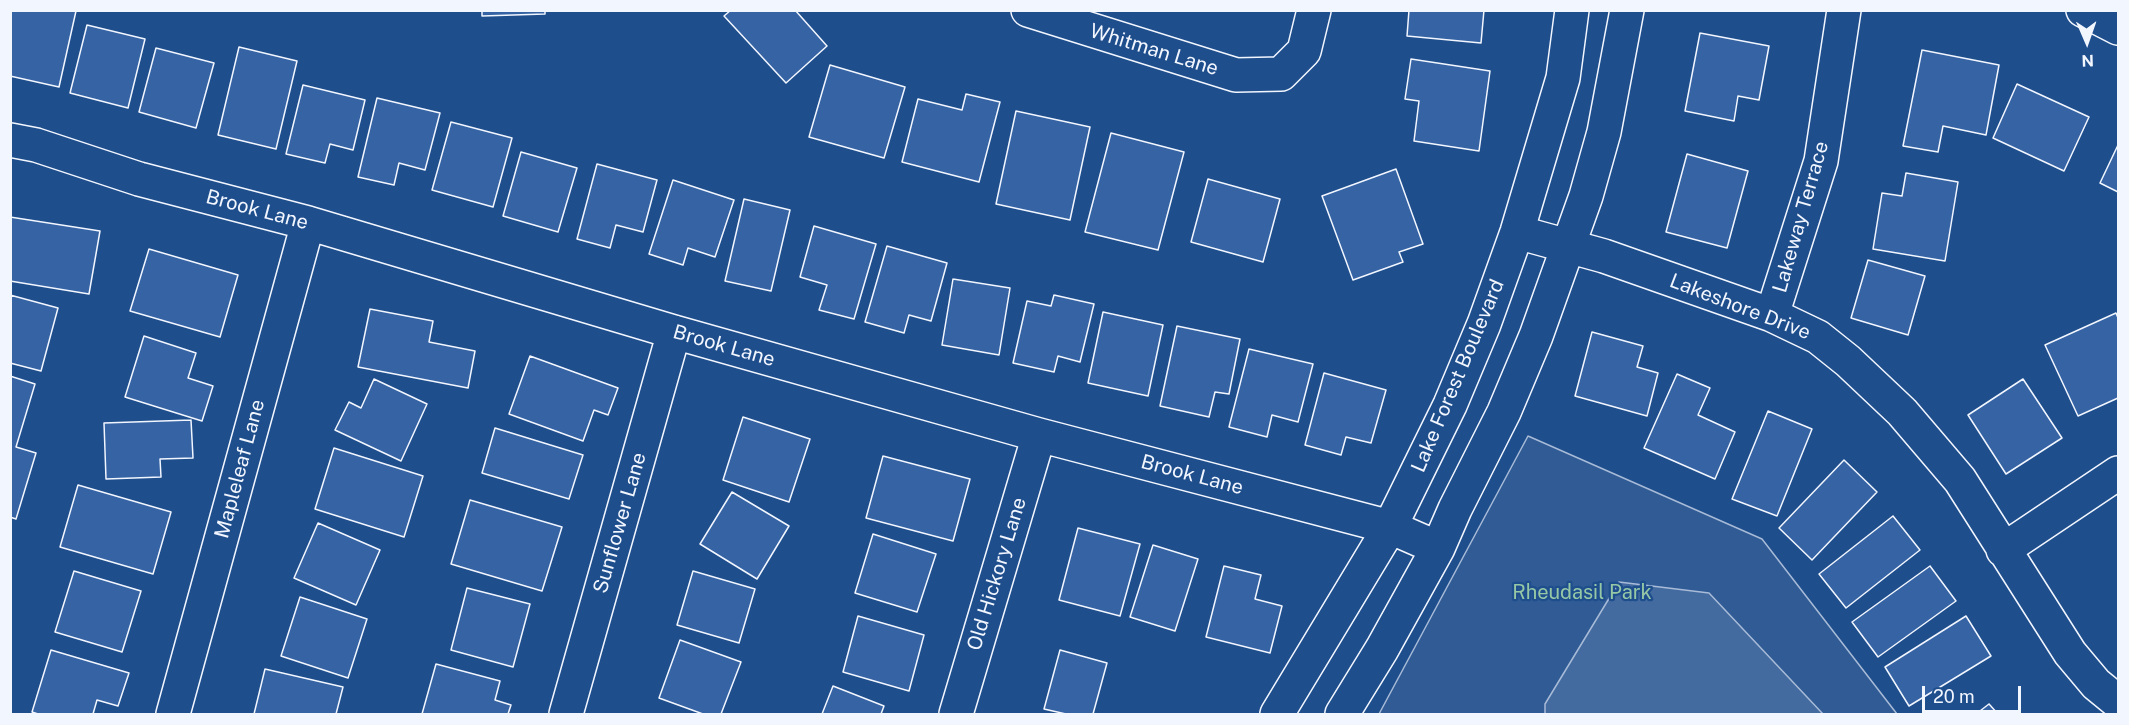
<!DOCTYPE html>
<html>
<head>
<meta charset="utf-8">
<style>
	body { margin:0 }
	#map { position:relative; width:2129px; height:725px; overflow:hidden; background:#1f4e8c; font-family:"Public Sans",sans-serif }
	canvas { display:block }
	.frame { position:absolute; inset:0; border:12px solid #f2f6ff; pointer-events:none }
	.north { position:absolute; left:2057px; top:12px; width:60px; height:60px; -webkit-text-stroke:4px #1f4e8c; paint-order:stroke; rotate:178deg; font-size:16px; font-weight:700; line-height:24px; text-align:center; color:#f2f6ff }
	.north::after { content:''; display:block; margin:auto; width:21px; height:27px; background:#f2f6ff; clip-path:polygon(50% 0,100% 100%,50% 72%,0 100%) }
	.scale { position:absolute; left:1922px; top:686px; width:99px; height:27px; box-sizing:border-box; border:3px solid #f2f6ff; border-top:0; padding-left:8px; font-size:18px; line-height:21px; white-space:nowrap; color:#f2f6ff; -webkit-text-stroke:4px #1f4e8c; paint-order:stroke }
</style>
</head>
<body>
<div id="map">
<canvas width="2129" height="725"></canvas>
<div class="frame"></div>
<div class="north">N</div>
<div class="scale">20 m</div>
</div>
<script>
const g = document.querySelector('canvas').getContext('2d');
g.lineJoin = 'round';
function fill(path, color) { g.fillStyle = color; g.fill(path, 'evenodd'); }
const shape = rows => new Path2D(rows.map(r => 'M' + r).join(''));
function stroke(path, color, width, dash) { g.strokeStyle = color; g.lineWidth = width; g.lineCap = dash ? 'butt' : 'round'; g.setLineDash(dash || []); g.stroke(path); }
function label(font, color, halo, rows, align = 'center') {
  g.font = font + ' "Public Sans",sans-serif'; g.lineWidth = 4.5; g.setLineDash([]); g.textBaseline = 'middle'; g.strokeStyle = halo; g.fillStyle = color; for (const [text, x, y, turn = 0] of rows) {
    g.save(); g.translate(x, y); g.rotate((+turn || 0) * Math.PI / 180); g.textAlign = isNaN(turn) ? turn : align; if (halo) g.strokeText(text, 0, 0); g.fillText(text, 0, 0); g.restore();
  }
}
const green = shape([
	[1528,436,1762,539,1897,714,1379,714,1528,436]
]);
const water = shape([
	[1619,582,1709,593,1823,714,1545,714,1545,704,1619,582]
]);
const building = shape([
	[10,10,76,11,59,87,10,76,10,10],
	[482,10,545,10,545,14,482,16,482,10],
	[731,10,795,10,827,46,786,83,724,16,731,10],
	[1409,10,1484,10,1481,43,1407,36,1409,10],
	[87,25,145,39,128,108,70,93,87,25],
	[1700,33,1769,46,1759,100,1738,96,1734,121,1685,111,1700,33],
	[239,47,297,61,276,149,218,135,239,47],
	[156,48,214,63,196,128,139,112,156,48],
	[1922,50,1999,65,1986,135,1943,126,1938,152,1903,146,1922,50],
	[1411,59,1490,71,1479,151,1414,141,1419,101,1405,99,1411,59],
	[830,65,905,87,884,158,809,137,830,65],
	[2017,84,2089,117,2064,171,1993,138,2017,84],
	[303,85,365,100,353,150,330,144,325,163,286,154,303,85],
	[966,94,1000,102,979,182,902,162,918,99,962,110,966,94],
	[377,98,440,113,425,170,399,163,394,185,358,177,377,98],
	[1016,111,1090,127,1070,220,996,204,1016,111],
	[451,122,512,138,493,207,432,190,451,122],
	[1111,133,1184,152,1158,250,1085,232,1111,133],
	[2118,145,2118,192,2100,183,2118,145],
	[521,152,577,168,558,232,503,216,521,152],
	[1687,154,1748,171,1727,248,1666,232,1687,154],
	[597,164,657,180,643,232,616,225,610,248,577,239,597,164],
	[1396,169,1423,244,1399,252,1403,262,1353,280,1322,196,1396,169],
	[1906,173,1958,182,1945,261,1873,249,1882,193,1902,196,1906,173],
	[1208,179,1280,199,1263,262,1191,242,1208,179],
	[673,180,734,200,715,257,688,248,683,265,649,254,673,180],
	[744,199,790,210,771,291,725,281,744,199],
	[10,217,100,231,89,294,10,281,10,217],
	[814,226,876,244,854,319,819,310,827,285,800,277,814,226],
	[887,246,947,263,931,321,909,315,904,333,865,322,887,246],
	[149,249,238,275,220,337,130,311,149,249],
	[1868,260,1925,276,1908,335,1851,318,1868,260],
	[953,279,1010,288,999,355,942,345,953,279],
	[10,295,58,308,41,371,10,363,10,295],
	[1054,295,1094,304,1080,362,1058,356,1054,372,1013,363,1027,301,1051,306,1054,295],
	[370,309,433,321,429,342,475,351,468,388,358,367,370,309],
	[1103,312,1163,325,1148,396,1088,383,1103,312],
	[2116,313,2118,318,2118,398,2078,416,2045,345,2116,313],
	[1177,326,1240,339,1229,394,1215,392,1209,417,1160,406,1177,326],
	[1592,332,1643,346,1637,367,1658,373,1647,416,1575,396,1592,332],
	[144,336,196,353,188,378,213,386,202,421,125,397,144,336],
	[1249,349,1313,364,1298,422,1272,415,1267,437,1229,427,1249,349],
	[530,356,618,388,608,415,594,410,583,441,509,414,530,356],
	[1324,373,1386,390,1371,443,1346,437,1341,455,1305,445,1324,373],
	[1677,374,1710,388,1698,415,1735,432,1715,479,1644,448,1677,374],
	[10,376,35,384,16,447,36,453,16,519,10,517,10,376],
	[374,379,427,404,401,461,335,430,349,402,361,408,374,379],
	[2023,379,2062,438,2006,474,1968,415,2023,379],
	[1768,411,1812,429,1777,516,1732,499,1768,411],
	[743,417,810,439,789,502,723,480,743,417],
	[191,420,193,458,160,459,161,477,106,479,104,423,191,420],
	[495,428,583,455,569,499,482,473,495,428],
	[334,448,423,476,404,537,315,509,334,448],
	[883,456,970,479,953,541,866,518,883,456],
	[1844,460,1877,492,1812,560,1779,528,1844,460],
	[78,485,171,512,153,574,60,547,78,485],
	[732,492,789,526,757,579,700,544,732,492],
	[470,500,562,527,542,591,451,564,470,500],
	[1893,516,1920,550,1846,608,1819,574,1893,516],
	[318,523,380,550,356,605,294,578,318,523],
	[1078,528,1140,544,1120,616,1059,600,1078,528],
	[873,534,936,554,917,612,855,593,873,534],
	[1153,545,1198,559,1175,631,1130,617,1153,545],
	[1224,566,1261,575,1255,599,1282,606,1270,653,1206,637,1224,566],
	[1930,566,1956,601,1878,657,1852,622,1930,566],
	[74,571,141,591,122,652,55,632,74,571],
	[693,571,755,589,739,643,677,625,693,571],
	[467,588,530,604,513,667,451,650,467,588],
	[300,597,367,619,348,678,281,656,300,597],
	[858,616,924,635,909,691,843,672,858,616],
	[1966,616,1991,656,1909,706,1885,667,1966,616],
	[680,640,741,662,721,714,703,714,659,698,680,640],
	[51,650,129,673,118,706,97,700,93,714,38,714,32,712,51,650],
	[1060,650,1107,663,1093,714,1066,714,1044,709,1060,650],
	[436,664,500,681,495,700,511,705,508,714,422,714,436,664],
	[265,669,343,687,336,714,254,714,265,669],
	[833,686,884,706,881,714,822,714,833,686],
	[1989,704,1998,714,1976,714,1989,704]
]);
const minor = shape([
	[1028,10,1236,75,1281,74,1304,51,1314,10],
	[2083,10,2118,28],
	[10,140,36,145,139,179,308,223,674,332,1039,435,1390,527,1438,548],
	[1517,232,1604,256,1772,315,1818,337,1848,361,1902,412,1960,480,2070,653,2096,684,2118,702],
	[1772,315,1821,161,1844,10],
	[2003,550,2118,473],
	[173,714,308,223],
	[566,714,674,332],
	[956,714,1039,435],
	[1277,714,1390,527,1450,405,1484,324,1517,232,1563,78,1572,10],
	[1342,714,1382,649,1438,548,1455,509,1504,412,1536,336,1586,196,1604,132,1627,10]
]);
const streetNames = [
	["Whitman Lane",1154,50,17],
	["Brook Lane",257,210,15],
	["Lakeway Terrace",1801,217,-74],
	["Lakeshore Drive",1740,307,21],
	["Brook Lane",724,346,16],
	["Lake Forest Boulevard",1458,376,-67],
	["Mapleleaf Lane",240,469,-75],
	["Brook Lane",1192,475,15],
	["Sunflower Lane",620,523,-74],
	["Old Hickory Lane",997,574,-73]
];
const parkNames = [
	["Rheudasil Park",1582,593]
];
fill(green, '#305b95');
stroke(green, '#a8bbd7', 1.5);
fill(water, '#446ba0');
stroke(water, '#a8bbd7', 1.5);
fill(building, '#3563a3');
stroke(building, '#f2f6ff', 1.5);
stroke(minor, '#f2f6ff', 36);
stroke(minor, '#1f4e8c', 33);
label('20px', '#f2f6ff', '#1f4e8c', streetNames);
label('20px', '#97c8a6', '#1f4e8c', parkNames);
</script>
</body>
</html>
